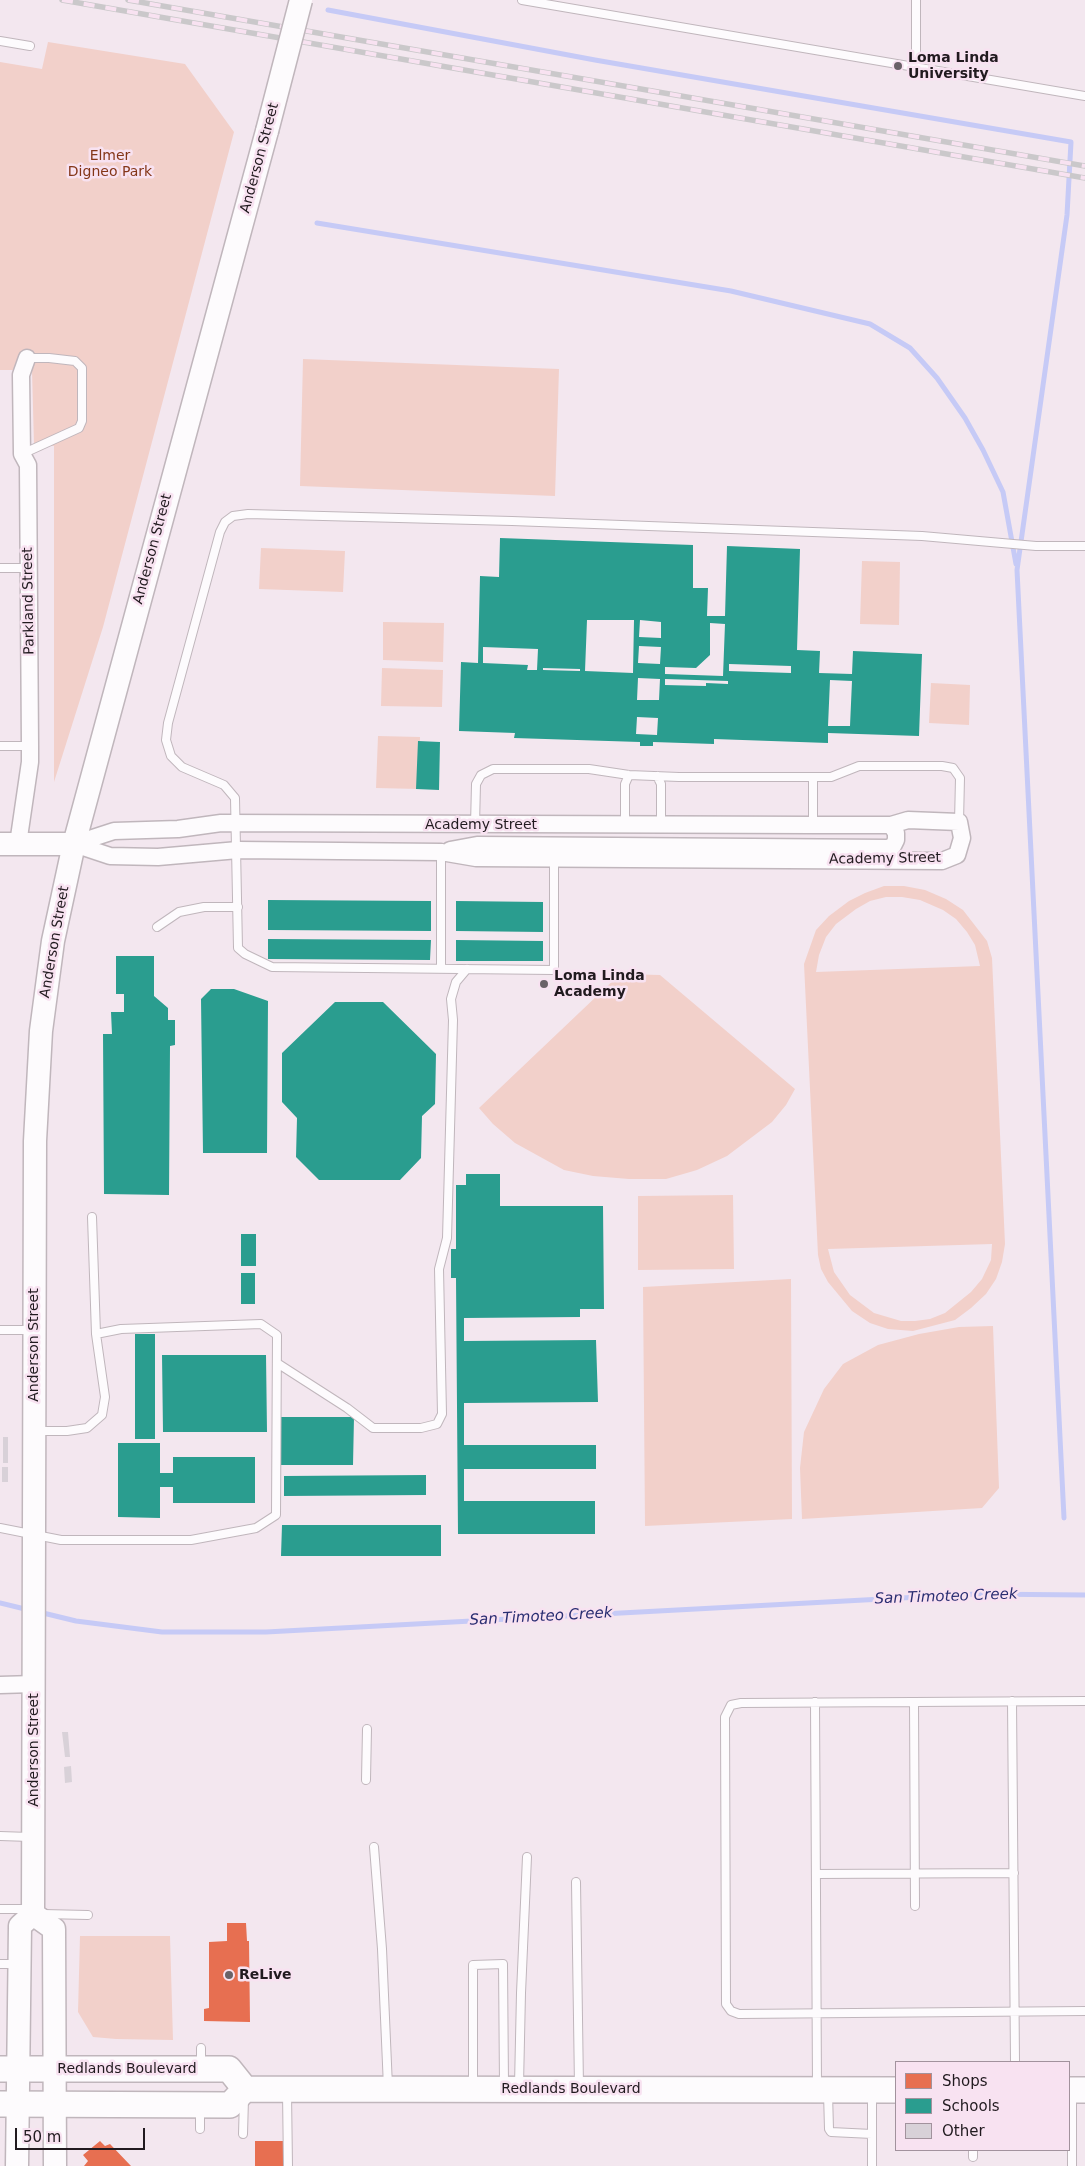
<!DOCTYPE html>
<html>
<head>
<meta charset="utf-8">
<style>
	body { margin:0 }
	#map { position:relative; width:1085px; height:2166px; overflow:hidden; background:#f3e7ef; font-family:"DejaVu Sans",sans-serif }
	canvas { display:block }
	.legend { position:absolute; left:895px; top:2061px; width:175px; height:90px; box-sizing:border-box; background:#f8e2f1; border:1px solid #a2929d; margin:0; padding:6px 9px; list-style:none; font-size:15px; color:#211a1f }
	.legend li { display:flex; align-items:center; gap:10px; height:25px }
	.legend b { width:25px; border:1px solid #a2929d }
	.scale { position:absolute; left:15px; top:2128px; width:130px; height:22px; box-sizing:border-box; border:2px solid #211a1f; border-top:0; padding-left:6px; font-size:15px; line-height:18px; white-space:nowrap; color:#211a1f; -webkit-text-stroke:4px #f8e2f1; paint-order:stroke }
</style>
</head>
<body>
<div id="map">
<canvas width="1085" height="2166"></canvas>
<ul class="legend">
<li><b style="height:14px;background:#e76f51"></b>Shops</li>
<li><b style="height:14px;background:#2a9d8f"></b>Schools</li>
<li><b style="height:14px;background:#d8d1d8"></b>Other</li>
</ul>
<div class="scale">50 m</div>
</div>
<script>
const g = document.querySelector('canvas').getContext('2d');
g.lineJoin = 'round';
function fill(path, color) { g.fillStyle = color; g.fill(path, 'evenodd'); }
const shape = rows => new Path2D(rows.map(r => 'M' + r).join(''));
function stroke(path, color, width, dash) { g.strokeStyle = color; g.lineWidth = width; g.lineCap = dash ? 'butt' : 'round'; g.setLineDash(dash || []); g.stroke(path); }
function label(font, color, halo, rows, align = 'center') {
  g.font = font + ' "DejaVu Sans",sans-serif'; g.lineWidth = 5; g.setLineDash([]); g.textBaseline = 'middle'; g.strokeStyle = halo; g.fillStyle = color; for (const [text, x, y, turn = 0] of rows) {
    g.save(); g.translate(x, y); g.rotate((+turn || 0) * Math.PI / 180); g.textAlign = isNaN(turn) ? turn : align; if (halo) g.strokeText(text, 0, 0); g.fillText(text, 0, 0); g.restore();
  }
}
const green = shape([
	[48,42,185,64,234,132,103,627,54,782,54,446,34,445,32,370,0,370,0,62,42,69],
	[303,359,559,369,555,496,300,486],
	[261,548,345,551,343,592,259,589],
	[862,561,900,562,899,625,860,624],
	[383,622,444,623,443,662,383,660],
	[382,668,443,670,442,707,381,706],
	[931,683,970,685,969,725,929,723],
	[378,736,420,737,419,789,376,788],
	[884,886,904,886,925,890,946,899,963,910,987,941,992,958,1005,1244,1002,1262,996,1279,986,1294,971,1308,955,1320,913,1331,888,1329,870,1323,852,1311,828,1282,821,1269,818,1255,804,964,816,930,829,916,849,901,865,893],
	[886,897,902,897,920,900,943,910,956,919,967,932,975,945,980,966,816,972,819,955,826,937,836,924,856,909,870,901],
	[992,1244,991,1260,982,1279,971,1292,945,1313,930,1319,915,1321,901,1321,874,1313,850,1295,834,1272,828,1249],
	[620,974,660,975,795,1089,786,1105,772,1122,727,1156,697,1170,666,1179,629,1179,593,1176,564,1170,515,1143,493,1124,479,1108],
	[733,1195,734,1269,638,1270,638,1196],
	[791,1279,792,1519,645,1526,643,1287],
	[993,1326,999,1488,982,1508,802,1519,800,1468,804,1432,824,1389,843,1364,878,1345,919,1334,959,1327],
	[80,1936,170,1936,173,2040,116,2039,93,2037,78,2012]
]);
const shops = shape([
	[227,1923,246,1923,247,1941,249,1941,250,2022,204,2021,204,2009,209,2008,209,1942,227,1941],
	[100,2141,105,2146,110,2144,131,2166,84,2166,88,2161,83,2155],
	[255,2141,283,2141,283,2166,255,2166]
]);
const schools = shape([
	[500,538,693,545,693,588,708,588,707,616,725,616,727,546,800,549,797,650,820,651,819,673,852,674,853,651,922,654,919,736,828,733,828,743,714,739,714,744,653,742,653,746,640,746,640,742,514,738,515,733,459,731,461,662,478,663,480,576,499,577],
	[587,620,634,620,633,673,585,671],
	[640,620,661,622,661,638,639,637],
	[710,623,725,624,723,676,665,674,665,667,696,668,710,655],
	[639,646,661,647,660,664,638,663],
	[483,647,538,649,537,670,527,670,528,665,483,663],
	[729,664,791,666,791,673,729,671],
	[543,668,580,669,580,671,543,670],
	[638,678,660,679,659,700,637,700],
	[665,679,728,681,728,684,706,683,706,686,665,685],
	[830,680,852,681,850,726,828,726],
	[637,717,658,718,657,735,636,734],
	[418,741,440,742,439,790,416,789],
	[268,900,431,901,431,931,268,930],
	[456,901,543,902,543,932,456,931],
	[268,939,431,940,430,960,268,959],
	[456,940,543,941,543,961,456,961],
	[116,956,154,956,154,996,168,1008,168,1020,175,1020,175,1045,170,1046,169,1195,104,1194,103,1034,112,1034,111,1012,124,1012,124,994,116,994],
	[211,989,234,989,268,1001,267,1153,203,1153,201,999],
	[335,1002,383,1002,436,1054,435,1104,422,1116,421,1158,400,1180,319,1180,296,1157,297,1118,282,1102,282,1053],
	[466,1174,500,1174,500,1206,603,1206,604,1309,580,1309,580,1317,464,1318,464,1341,596,1340,598,1402,464,1403,464,1445,596,1445,596,1469,464,1469,464,1501,595,1501,595,1534,458,1534,456,1278,451,1278,451,1249,456,1249,456,1185,466,1185],
	[241,1234,256,1234,256,1266,241,1266],
	[241,1273,255,1273,255,1304,241,1304],
	[135,1334,155,1334,155,1439,135,1439],
	[162,1355,266,1355,267,1432,163,1432],
	[281,1417,354,1417,353,1465,281,1465],
	[118,1443,160,1443,160,1473,173,1473,173,1457,255,1457,255,1503,173,1503,173,1487,160,1487,160,1518,118,1517],
	[426,1475,426,1495,284,1496,284,1476],
	[282,1525,441,1525,441,1556,281,1556]
]);
const stream = shape([
	[328,10,595,60,1071,142,1067,215,1017,570,1064,1518],
	[317,223,731,291,870,324,910,348,937,378,965,418,983,450,1003,492,1016,564],
	[0,1603,29,1610],
	[39,1612,76,1621,162,1632,266,1632,976,1594,1085,1595]
]);
const building = shape([
	[3,1437,8,1437,8,1463,3,1463],
	[2,1467,8,1467,8,1482,2,1482],
	[62,1732,68,1732,70,1757,65,1757],
	[71,1766,72,1782,65,1783,64,1767]
]);
const lane = shape([
	[522,0,1085,96],
	[0,41,30,46],
	[916,67,916,0],
	[22,454,79,428,82,421,82,368,75,361,49,358,27,358],
	[0,568,29,568],
	[0,746,30,746],
	[657,776,661,784,661,825],
	[625,824,625,784,629,775],
	[475,825,476,784,481,775,493,769,589,769,629,775,679,777,831,777,859,766,942,766,953,768,960,778,959,822],
	[813,825,813,777],
	[441,852,441,969],
	[554,859,554,970,272,967,245,954,238,948,235,798,224,785,182,767,171,756,166,740,168,723,220,532,225,522,233,516,248,514,512,521,922,536,1036,546,1085,546],
	[157,927,179,912,204,907,238,907],
	[92,1217,96,1334],
	[0,1330,32,1330],
	[277,1363,347,1408,373,1428,421,1428,437,1424,442,1414,439,1269,447,1238,453,1020,451,999,456,982,467,969],
	[0,1528,61,1540,191,1540,256,1528,276,1515,277,1335,261,1324,121,1329,96,1334,105,1397,102,1415,87,1428,67,1431,36,1431],
	[1012,1701,1015,2062],
	[1085,1701,741,1703,731,1705,725,1717,726,2004,731,2011,739,2014,1085,2011],
	[815,1702,817,2087],
	[914,1702,915,1906],
	[366,1780,367,1729],
	[0,1836,30,1837],
	[374,1847,382,1949,388,2087],
	[816,1874,1014,1873],
	[576,1882,579,2087],
	[0,1909,31,1909],
	[43,1914,88,1915],
	[0,1964,17,1964],
	[201,2048,201,2066],
	[519,2085,521,1993,527,1857],
	[473,2087,473,1965,503,1964,504,2085],
	[287,2093,288,2166],
	[828,2093,829,2129,831,2132,872,2134],
	[872,2094,872,2166],
	[1072,2094,1072,2166],
	[200,2107,200,2129],
	[243,2134,244,2099],
	[973,2150,973,2157]
]);
const street = shape([
	[908,820,959,822,962,838,957,855,942,861,476,858,441,852,238,850,158,857,110,856,74,844,114,831,178,829,221,823,813,825,891,825,908,820],
	[18,844,30,762,30,746,28,465,22,454,21,375,27,358],
	[450,850,477,845,888,848,893,846,896,840,896,833,891,825],
	[0,1685,34,1684]
]);
const secondary = shape([
	[0,844,74,844],
	[33,1914,54,1929,55,2166],
	[17,2166,20,1926,33,1914,35,1141,41,1031,53,941,74,844,267,131]
]);
const primary = shape([
	[0,2069,229,2069,245,2089],
	[1069,2090,1085,2090],
	[0,2104,230,2105,245,2089,896,2090]
]);
const rail = shape([
	[62,0,1085,178],
	[128,0,1085,166]
]);
const secondaryBridge = shape([
	[267,131,301,0]
]);
const markers = [
	[898,66,5,"#6a6268"],
	[544,984,5,"#6a6268"],
	[229,1975,5,"#6a6268"]
];
const poiNames = [
	["Loma Linda",908,58],
	["University",908,74],
	["Loma Linda",554,976],
	["Academy",554,992],
	["ReLive",239,1975]
];
const parkNames = [
	["Elmer",110,156],
	["Digneo Park",110,172]
];
const streetNames = [
	["Anderson Street",260,158,-75],
	["Anderson Street",153,549,-75],
	["Parkland Street",29,601,-91],
	["Academy Street",481,825],
	["Academy Street",885,859,-1],
	["Anderson Street",55,942,-80],
	["Anderson Street",34,1345,-90],
	["Anderson Street",34,1750,-90],
	["Redlands Boulevard",127,2069],
	["Redlands Boulevard",571,2089]
];
const waterNames = [
	["San Timoteo Creek",946,1597,-2],
	["San Timoteo Creek",541,1617,-3]
];
fill(green, '#f2d0ca');
fill(shops, '#e76f51');
fill(schools, '#2a9d8f');
stroke(stream, '#c6caf6', 5);
fill(building, '#d8d1d8');
stroke(lane, '#c0b6bc', 10);
stroke(street, '#c0b6bc', 19);
stroke(secondary, '#c0b6bc', 25);
stroke(primary, '#c0b6bc', 28);
stroke(lane, '#fdfbfd', 8);
stroke(street, '#fdfbfd', 16);
stroke(secondary, '#fdfbfd', 22);
stroke(primary, '#fdfbfd', 25);
stroke(rail, '#cac8ca', 5.5);
stroke(rail, '#f8e2f1', 4, [11]);
stroke(secondaryBridge, '#c0b6bc', 25, []);
stroke(secondaryBridge, '#fdfbfd', 22);
for (const [x, y, r, color] of markers) { const dot = new Path2D(); dot.arc(x, y, r, 0, 2 * Math.PI); g.fillStyle = color; g.fill(dot); stroke(dot, '#f8e2f1', 2); }
label('bold 14px', '#211a1f', '#f8e2f1', poiNames, 'left');
label('14px', '#843618', '#f8e2f1', parkNames);
label('14px', '#211a1f', '#f8e2f1', streetNames);
label('italic 15px', '#292d71', '#f8e2f1', waterNames);
</script>
</body>
</html>
